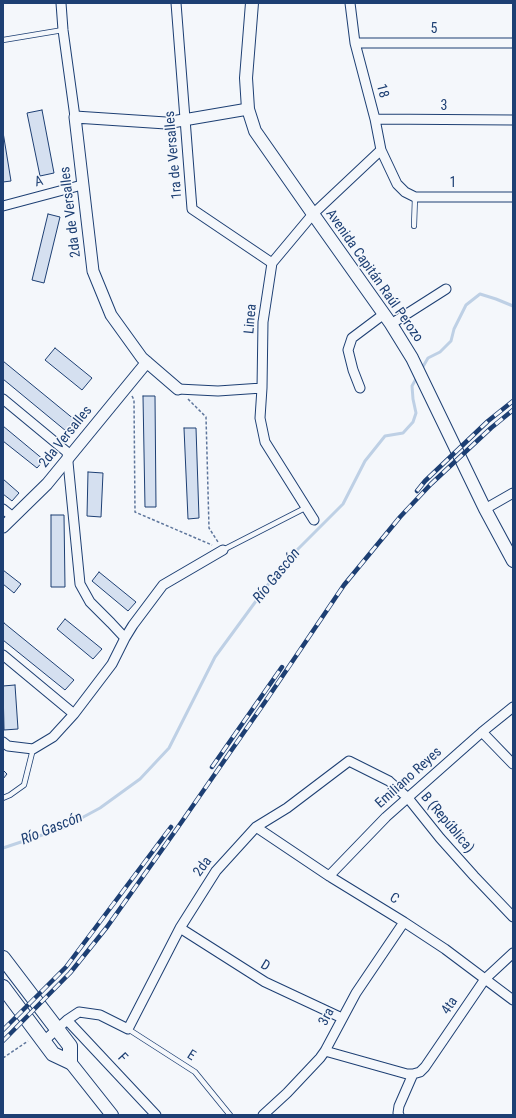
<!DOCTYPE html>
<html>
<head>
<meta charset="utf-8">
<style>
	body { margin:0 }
	#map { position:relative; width:516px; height:1118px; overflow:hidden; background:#f4f7fb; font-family:"Roboto Condensed",sans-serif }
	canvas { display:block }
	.frame { position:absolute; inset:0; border:4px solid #1d3f73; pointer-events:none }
</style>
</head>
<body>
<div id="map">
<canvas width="516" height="1118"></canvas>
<div class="frame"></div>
</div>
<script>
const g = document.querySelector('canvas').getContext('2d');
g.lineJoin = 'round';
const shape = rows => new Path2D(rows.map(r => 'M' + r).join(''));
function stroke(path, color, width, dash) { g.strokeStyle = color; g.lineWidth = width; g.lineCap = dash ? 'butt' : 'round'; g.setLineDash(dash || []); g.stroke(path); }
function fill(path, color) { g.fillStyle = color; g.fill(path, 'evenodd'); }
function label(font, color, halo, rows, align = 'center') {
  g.font = font + ' "Roboto Condensed",sans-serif'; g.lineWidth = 3; g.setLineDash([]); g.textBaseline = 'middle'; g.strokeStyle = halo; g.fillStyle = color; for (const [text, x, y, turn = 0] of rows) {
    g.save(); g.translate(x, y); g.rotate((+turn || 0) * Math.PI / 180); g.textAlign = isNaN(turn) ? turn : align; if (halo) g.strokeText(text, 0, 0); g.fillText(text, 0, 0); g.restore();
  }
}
const stream = shape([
	[421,370,428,358,440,352,451,341,454,329,466,305,480,294,496,299,513,306],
	[3,848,63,828,100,808,140,779,169,748,215,657,267,586,288,559,343,504,365,461,385,436,403,433,413,422,416,413,413,399,412,386,417,377]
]);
const building = shape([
	[42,110,54,173,40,176,27,113,42,110],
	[3,132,11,181,3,182,3,132],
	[48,214,60,217,44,283,32,280,48,214],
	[55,348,92,378,82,390,45,360,55,348],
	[3,361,75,420,66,431,3,379,3,361],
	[143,396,155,396,156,507,145,507,143,396],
	[3,426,44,460,37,468,3,441,3,426],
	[184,428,196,428,199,518,188,519,184,428],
	[88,472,103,473,101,517,87,516,88,472],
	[3,479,19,493,12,501,3,494,3,479],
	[51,515,64,515,65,587,51,587,51,515],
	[3,570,21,584,14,593,3,584,3,570],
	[99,572,136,602,128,611,92,581,99,572],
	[65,619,102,649,93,659,57,629,65,619],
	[4,623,74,680,65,690,3,640,3,624,4,623],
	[15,685,18,729,4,730,3,686,15,685],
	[3,770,7,774,3,779,3,770]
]);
const path = shape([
	[132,396,134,400,135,512,212,545],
	[188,399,206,417,209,528,218,542],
	[3,1058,28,1041]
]);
const service = shape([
	[3,40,63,30],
	[414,226,415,197],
	[223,550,307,507],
	[3,798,10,795,24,785,33,749],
	[128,1029,195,1072,230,1115]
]);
const minor = shape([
	[61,3,63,30,75,117],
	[176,3,192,209,272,263],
	[350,3,355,43,375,119,381,150,397,184,405,192,415,197,513,197],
	[355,43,513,43],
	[375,119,513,120],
	[3,206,82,185],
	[391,324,446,289],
	[360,388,353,370,348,350,352,338,384,314],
	[178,389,218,391,262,388],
	[3,399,67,452,80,584,90,602,111,623,125,638,112,664,74,714,53,737,33,749,8,746,3,742],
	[3,509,13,517],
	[485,509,513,493],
	[314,520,265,442,260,418,262,388,263,322,272,263,313,214,381,150],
	[125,638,133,625,163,585,223,550],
	[3,655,74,714],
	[482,732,513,764],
	[256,827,329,876,404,922,445,949,513,1000],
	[329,876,386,817,482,732,513,707],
	[180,928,265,982,342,1018],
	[67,1020,156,1115],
	[44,1041,67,1020,79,1012,100,1015,128,1029,180,928,216,871,256,827,287,808,349,761,389,781,408,798,440,838,474,876,513,917],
	[325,1051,407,1074,413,1074,420,1072,425,1067,485,979,513,953],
	[263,1115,287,1093,320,1058,325,1051,356,993,404,922],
	[399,1115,398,1113,399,1106,413,1074]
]);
const tertiary = shape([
	[178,389,142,358,111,315,93,271,75,117,166,123,248,109],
	[3,527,47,484,147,362]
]);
const secondary = shape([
	[252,3,246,78,248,109,255,131,313,214,391,324,412,358,485,509,513,561],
	[70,1062,112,1115]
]);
const primary = shape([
	[3,958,70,1046,70,1062,53,1054,3,987]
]);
const rail = shape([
	[417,491,425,481,488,421,513,401],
	[212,767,282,667],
	[3,1030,66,967,171,827],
	[3,1041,70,973,107,927,176,830,265,702,344,585,400,517,431,484,491,428,513,410]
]);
const streetNames = [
	["5",434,29],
	["18",382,91,75],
	["3",444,106],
	["1ra de Versalles",174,155,-95],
	["A",39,182,-15],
	["1",453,183],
	["2da de Versalles",71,212,-97],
	["Avenida Capitán Raúl Perozo",374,276,55],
	["Linea",251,319,-85],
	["2da Versalles",66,437,-51],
	["Emiliano Reyes",409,778,-42],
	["B (República)",447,823,50],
	["2da",203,867,-54],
	["C",394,899,32],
	["D",265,966,31],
	["4ta",450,1006,-56],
	["3ra",327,1017,-62],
	["E",191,1056,32],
	["F",122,1058,47]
];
const waterNames = [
	["Río Gascón",277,576,-51],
	["Río Gascón",52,829,-22]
];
stroke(stream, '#bed0e5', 3);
fill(building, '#d5e0f0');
stroke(building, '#1d3f73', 1);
stroke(service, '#1d3f73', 6);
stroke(minor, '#1d3f73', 11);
stroke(tertiary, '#1d3f73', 13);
stroke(secondary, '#1d3f73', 14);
stroke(primary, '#1d3f73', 16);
stroke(path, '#5e769c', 1.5, [3, 2]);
stroke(service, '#f4f7fb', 4.5);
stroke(minor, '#f4f7fb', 9);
stroke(tertiary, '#f4f7fb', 11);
stroke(secondary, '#f4f7fb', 12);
stroke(primary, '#f4f7fb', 14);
stroke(rail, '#1d3f73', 4.5);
stroke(rail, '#f4f7fb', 3, [9]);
label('14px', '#1d3f73', '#f4f7fb', streetNames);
label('italic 15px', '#1d3f73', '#f4f7fb', waterNames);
</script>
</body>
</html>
